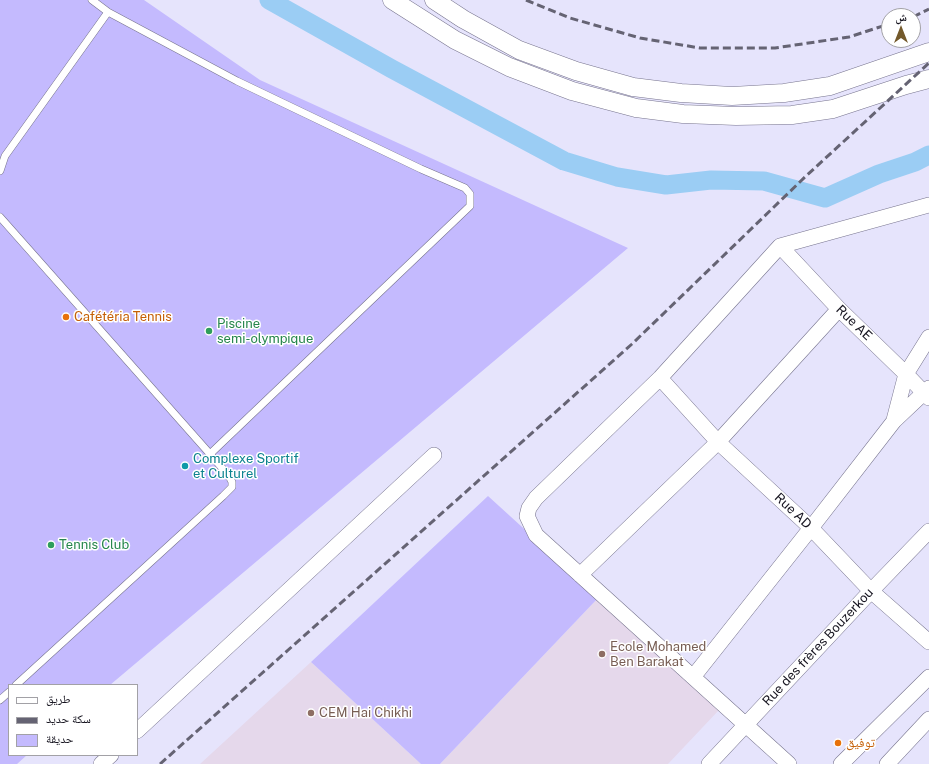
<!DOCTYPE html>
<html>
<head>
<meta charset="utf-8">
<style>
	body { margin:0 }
	#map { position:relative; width:929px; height:764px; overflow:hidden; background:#e6e4fc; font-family:"Public Sans","Noto Naskh Arabic",sans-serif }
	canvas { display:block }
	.legend { position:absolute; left:8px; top:684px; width:130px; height:72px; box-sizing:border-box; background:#fff; border:1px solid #a2a1a6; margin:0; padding:5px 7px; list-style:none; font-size:12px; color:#171520 }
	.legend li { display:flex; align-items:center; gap:8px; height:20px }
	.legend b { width:20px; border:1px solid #a2a1a6 }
	.north { position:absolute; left:881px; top:8px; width:40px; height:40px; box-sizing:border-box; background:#fff; border:1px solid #a2a1a6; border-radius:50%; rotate:0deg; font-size:11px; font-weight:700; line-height:16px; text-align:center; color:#171520 }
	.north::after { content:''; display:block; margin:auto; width:14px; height:18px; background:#73592b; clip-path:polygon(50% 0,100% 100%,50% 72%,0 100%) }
</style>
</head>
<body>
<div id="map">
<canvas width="929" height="764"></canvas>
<ul class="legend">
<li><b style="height:5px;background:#fff"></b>طريق</li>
<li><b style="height:5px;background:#656373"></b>سكة حديد</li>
<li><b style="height:11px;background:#c4bafe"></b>حديقة</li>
</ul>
<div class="north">ش</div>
</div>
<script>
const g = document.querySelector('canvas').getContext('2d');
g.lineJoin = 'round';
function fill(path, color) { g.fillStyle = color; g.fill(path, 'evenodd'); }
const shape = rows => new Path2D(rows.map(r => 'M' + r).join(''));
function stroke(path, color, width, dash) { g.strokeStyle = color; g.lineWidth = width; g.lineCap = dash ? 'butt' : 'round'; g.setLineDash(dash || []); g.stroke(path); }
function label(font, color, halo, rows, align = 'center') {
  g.font = font + ' "Public Sans","Noto Naskh Arabic",sans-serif'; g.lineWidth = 3; g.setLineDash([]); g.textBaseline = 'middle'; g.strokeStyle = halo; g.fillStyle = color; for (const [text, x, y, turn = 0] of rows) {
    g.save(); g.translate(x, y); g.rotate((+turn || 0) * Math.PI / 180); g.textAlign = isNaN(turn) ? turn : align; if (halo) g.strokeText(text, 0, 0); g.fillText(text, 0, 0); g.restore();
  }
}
const education = shape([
	[599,597,719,710,668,764,440,764],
	[311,662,421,764,200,764]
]);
const green = shape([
	[0,0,144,0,260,80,628,248,110,685,9,685,9,755,27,755,17,764,0,764],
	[488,496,599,597,440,764,421,764,311,662]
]);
const canal = shape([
	[269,0,392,69,564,161,617,177,666,185,711,180,764,181,825,198,879,174,915,162,929,155]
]);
const service = shape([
	[92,0,108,12,237,81,421,169,465,188,470,194,470,206,210,454],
	[0,171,5,156,108,12],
	[0,217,210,454,229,476,232,482,232,487,223,496,16,685],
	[0,700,9,692]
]);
const minor = shape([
	[780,246,839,309,906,374,929,398],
	[660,378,718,442,811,528,871,591,929,642],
	[894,420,906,374,929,337],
	[580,575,718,442,839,309],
	[693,677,811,528,894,421,929,388],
	[137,731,434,455],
	[101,764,111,755],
	[709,764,871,591,929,531],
	[789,764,536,535,527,516,529,508,536,498,660,378,780,246,809,238,929,205],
	[841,764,929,677],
	[887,764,929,719]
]);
const tertiary = shape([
	[392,0,455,40,509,67,572,91,636,108,683,114,736,116,792,115,833,109,906,85,929,79],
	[434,0,463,19,519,50,576,71,633,87,681,93,732,96,784,93,830,86,929,52]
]);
const rail = shape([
	[526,0,570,18,640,38,700,48,775,48,849,37,889,24],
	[913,17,929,9],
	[160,764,632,344,805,177,929,63]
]);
const markers = [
	[66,317,4,"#e8710a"],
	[209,331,4,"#2e9e5b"],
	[185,466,4,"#0f9aa8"],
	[51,545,4,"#2e9e5b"],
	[602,654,4,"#8d6e63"],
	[311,713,4,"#8d6e63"],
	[838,743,4,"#e8710a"]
];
const foodNames = [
	["Cafétéria Tennis",74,317],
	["توفيق",846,743]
];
const streetNames = [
	["Rue AE",854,323,44],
	["Rue AD",793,511,43],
	["Rue des frères Bouzerkou",818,647,-47]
];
const leisureNames = [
	["Piscine",217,324],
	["semi-olympique",217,339],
	["Tennis Club",59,545]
];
const cultureNames = [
	["Complexe Sportif",193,459],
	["et Culturel",193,474]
];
const educationNames = [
	["Ecole Mohamed",610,647],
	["Ben Barakat",610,662],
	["CEM Hai Chikhi",319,713]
];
fill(education, '#e5d8eb');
fill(green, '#c4bafe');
stroke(canal, '#9bcdf4', 19);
stroke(service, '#77748e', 8);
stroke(minor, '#77748e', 16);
stroke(tertiary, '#77748e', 19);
stroke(service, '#fff', 7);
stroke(minor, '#fff', 15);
stroke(tertiary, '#fff', 18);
stroke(rail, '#656373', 3, [8, 4]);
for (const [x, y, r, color] of markers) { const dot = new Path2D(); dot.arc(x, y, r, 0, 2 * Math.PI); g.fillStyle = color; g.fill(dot); stroke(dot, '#fff', 1.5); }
label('13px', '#c56008', '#fff', foodNames, 'left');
label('13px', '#171520', '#fff', streetNames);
label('13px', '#27864d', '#fff', leisureNames, 'left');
label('13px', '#0d838f', '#fff', cultureNames, 'left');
label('13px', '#785e54', '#fff', educationNames, 'left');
</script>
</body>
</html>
